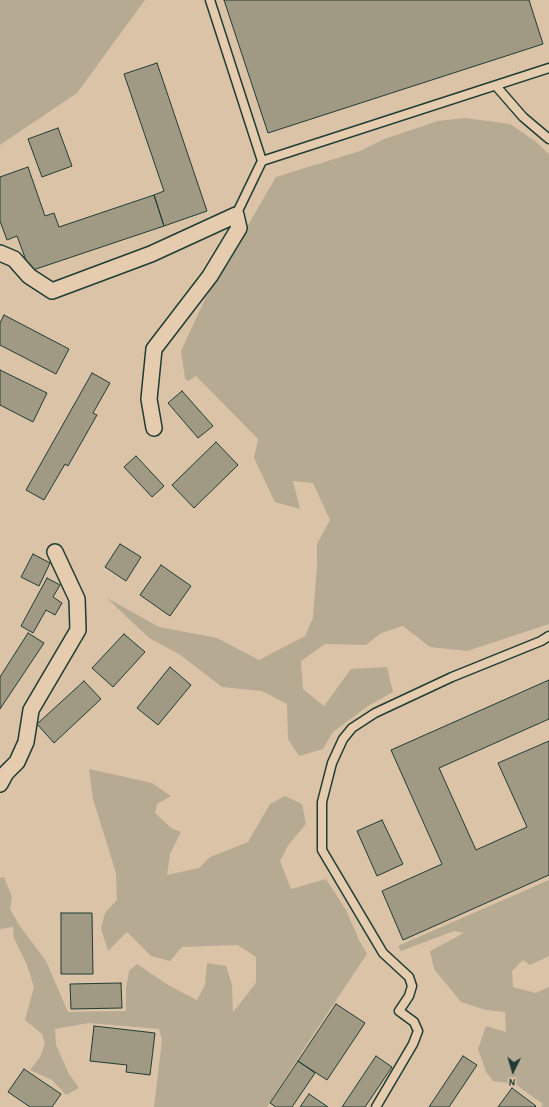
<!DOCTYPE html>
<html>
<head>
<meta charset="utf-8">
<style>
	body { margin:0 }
	#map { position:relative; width:549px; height:1107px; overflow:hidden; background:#dac3a7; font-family:"Patrick Hand",sans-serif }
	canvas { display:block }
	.north { position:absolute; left:493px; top:1051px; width:40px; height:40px; -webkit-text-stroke:3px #e6ccae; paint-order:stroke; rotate:185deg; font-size:11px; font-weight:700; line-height:16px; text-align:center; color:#1f3d34 }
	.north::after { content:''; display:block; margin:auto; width:14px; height:18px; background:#1f3d34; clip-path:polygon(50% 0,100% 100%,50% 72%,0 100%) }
</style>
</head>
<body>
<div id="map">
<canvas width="549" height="1107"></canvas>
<div class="north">N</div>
</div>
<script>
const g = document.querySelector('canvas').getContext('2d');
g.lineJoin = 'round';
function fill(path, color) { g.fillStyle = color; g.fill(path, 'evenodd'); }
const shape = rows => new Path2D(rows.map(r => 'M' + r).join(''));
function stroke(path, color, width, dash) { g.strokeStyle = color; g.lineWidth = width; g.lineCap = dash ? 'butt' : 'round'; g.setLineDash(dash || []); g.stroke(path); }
const green = shape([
	[0,0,145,0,77,93,0,145],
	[465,118,510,124,535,141,549,154,549,624,467,651,430,647,403,626,381,633,366,645,325,644,301,661,303,689,324,706,351,669,387,667,393,692,368,706,333,732,323,749,299,756,288,739,287,704,262,691,222,687,179,654,149,638,107,598,159,627,217,638,259,660,305,636,313,618,317,565,317,544,330,520,313,483,293,481,300,509,275,502,254,458,258,439,196,376,188,381,185,378,181,351,205,299,276,177,360,151,384,139,438,121],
	[89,769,152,783,171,796,157,804,155,813,171,828,181,832,170,854,167,875,199,868,210,857,248,842,270,804,285,796,302,804,306,824,289,844,280,861,291,889,326,879,346,910,360,942,367,954,307,1044,267,1107,154,1107,162,1040,159,1029,89,1023,55,1029,56,1045,69,1074,79,1088,66,1095,52,1080,30,1070,40,1057,45,1043,42,1034,25,1020,34,987,27,965,14,938,13,927,0,929,0,878,4,877,12,897,10,909,20,926,46,961,68,1012,126,1011,126,989,129,971,137,964,168,985,197,1000,205,985,207,963,226,966,232,985,233,1012,256,983,256,957,238,945,182,947,170,961,151,956,127,932,108,951,101,928,105,913,117,900,116,873,93,799],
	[549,880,549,956,530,965,523,960,512,971,513,987,536,993,549,987,549,1107,541,1107,543,1104,515,1084,493,1081,486,1072,478,1049,486,1026,506,1032,505,1012,486,1010,461,1002,434,969,430,951,464,933,454,931,401,951,398,946]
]);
const building = shape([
	[224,0,529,0,543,44,268,133,224,0],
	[157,63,207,211,164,226,154,195,164,191,124,74,157,63],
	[58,128,72,166,42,177,28,139,58,128],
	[28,167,45,216,54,213,59,227,154,195,164,226,30,271,17,236,7,240,0,221,0,177,28,167],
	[4,315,69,349,56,374,0,345,0,323,4,315],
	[0,370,47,393,33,422,0,405,0,370],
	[92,373,110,383,93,413,97,415,68,466,65,464,44,500,26,490,92,373],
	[182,391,213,426,198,438,168,403,182,391],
	[216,442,238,465,194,508,172,485,216,442],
	[136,456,164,486,152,497,124,467,136,456],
	[120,544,141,557,126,581,105,567,120,544],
	[33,554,50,563,39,586,21,577,33,554],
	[161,565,191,586,170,616,140,595,161,565],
	[47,578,60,585,53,597,62,603,55,615,46,610,33,633,21,626,47,578],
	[28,633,44,643,0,709,0,677,28,633],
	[124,634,145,652,113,687,92,668,124,634],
	[170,667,191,685,158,725,137,708,170,667],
	[549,680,549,719,439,768,476,850,527,827,498,763,549,741,549,875,403,940,382,891,442,864,391,750,549,680],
	[84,681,101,699,54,743,37,724,84,681],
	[382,820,403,864,377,876,357,831,382,820],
	[61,913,92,913,93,974,61,974,61,913],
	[121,983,122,1008,71,1009,70,984,121,983],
	[336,1004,365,1023,327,1080,298,1061,336,1004],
	[94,1026,155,1033,150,1075,126,1072,127,1065,90,1061,94,1026],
	[376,1056,392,1067,365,1107,342,1107,376,1056],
	[463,1056,477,1065,449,1107,429,1107,463,1056],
	[298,1061,315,1073,292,1107,276,1107,270,1103,298,1061],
	[24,1069,61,1094,52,1107,30,1107,8,1092,24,1069],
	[512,1088,536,1106,535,1107,498,1107,512,1088],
	[309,1094,328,1107,300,1107,309,1094]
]);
const service = shape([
	[210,0,262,161,549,68],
	[496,86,523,117,549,139],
	[236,215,262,161],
	[376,1107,413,1044,418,1031,414,1022,399,1011,409,996,412,986,409,977,383,953,322,850,322,802,332,763,343,739,352,728,375,713,452,677,541,641,549,636]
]);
const minor = shape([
	[0,253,14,259,29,276,52,291,151,254,236,215,239,228,210,276,154,349,149,399,154,428],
	[0,784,6,773,17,762,26,742,31,710,78,630,77,599,55,552]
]);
fill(green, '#b7aa92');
fill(building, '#a09983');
stroke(building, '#1f3d34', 1);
stroke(service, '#1f3d34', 11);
stroke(minor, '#1f3d34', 18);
stroke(service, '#e6ccae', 8);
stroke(minor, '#e6ccae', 15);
</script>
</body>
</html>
